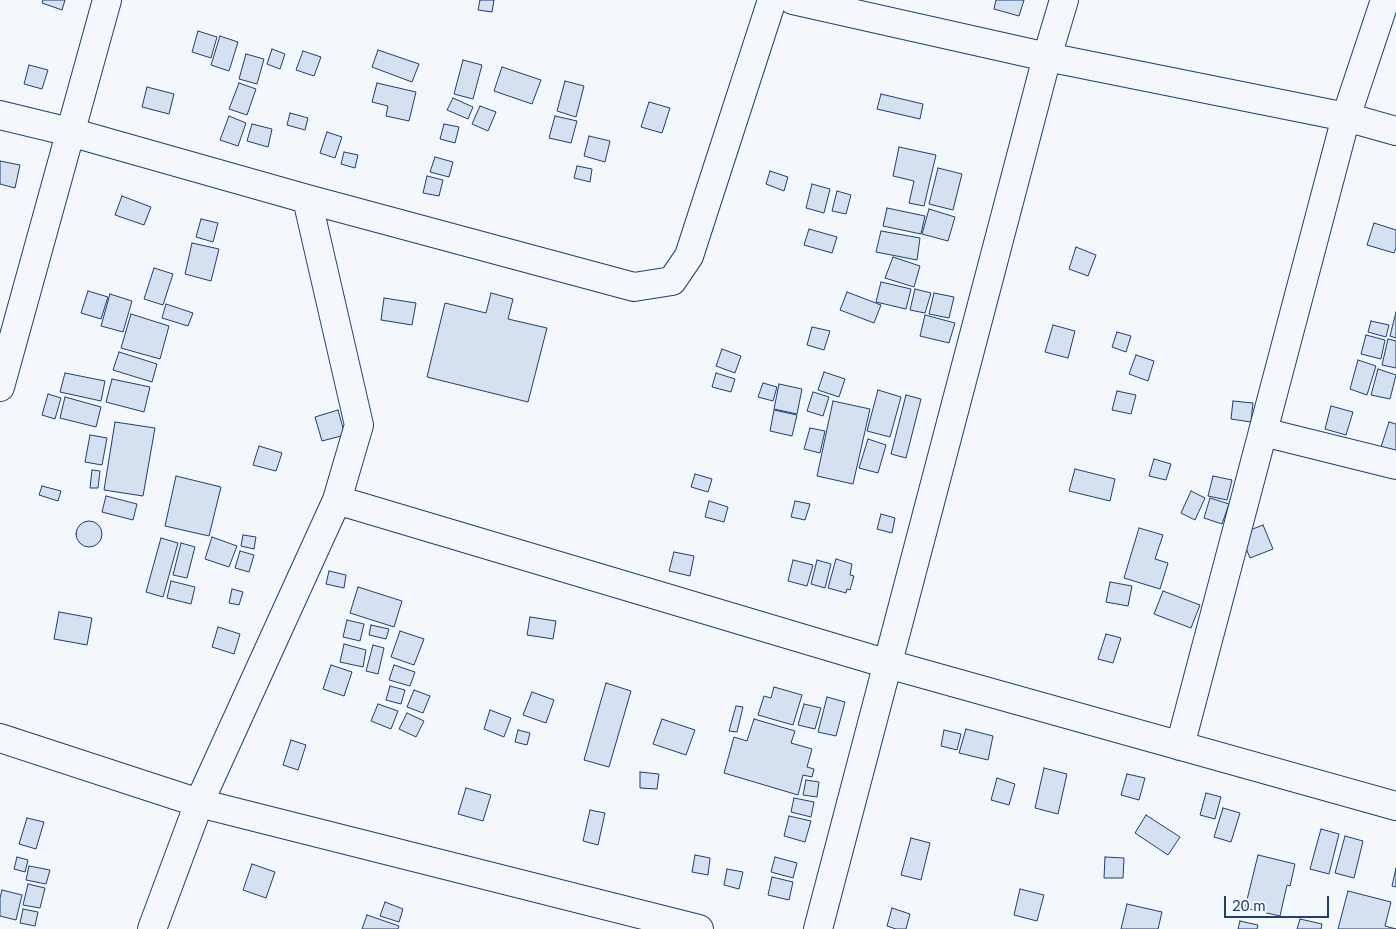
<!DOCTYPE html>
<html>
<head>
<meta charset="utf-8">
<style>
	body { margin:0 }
	#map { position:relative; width:1396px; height:929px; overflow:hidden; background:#f4f7fb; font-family:Lato,sans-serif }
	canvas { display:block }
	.scale { position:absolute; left:1224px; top:896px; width:105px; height:22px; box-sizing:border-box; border:2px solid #1d3f73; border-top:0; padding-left:6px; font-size:15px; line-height:18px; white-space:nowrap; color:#1d3f73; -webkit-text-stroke:4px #f4f7fb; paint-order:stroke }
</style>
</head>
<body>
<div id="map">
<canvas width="1396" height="929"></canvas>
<div class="scale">20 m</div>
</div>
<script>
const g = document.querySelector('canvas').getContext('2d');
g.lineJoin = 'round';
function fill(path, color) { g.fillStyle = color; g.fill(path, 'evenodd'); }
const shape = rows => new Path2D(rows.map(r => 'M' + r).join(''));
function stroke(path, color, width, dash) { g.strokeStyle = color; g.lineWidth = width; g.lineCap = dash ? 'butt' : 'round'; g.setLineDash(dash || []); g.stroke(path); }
const building = shape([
	[43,0,65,0,62,10,42,3,43,0],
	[480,0,494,0,492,12,478,10,480,0],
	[996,0,1024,0,1019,16,994,9,996,0],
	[198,31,217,37,211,58,192,52,198,31],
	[220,36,238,42,229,71,211,65,220,36],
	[272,49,285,54,280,69,267,64,272,49],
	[378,50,419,64,412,82,372,67,378,50],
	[303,51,321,57,314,76,296,70,303,51],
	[246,54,264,59,257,84,239,79,246,54],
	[463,60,482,65,473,99,454,94,463,60],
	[29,65,48,70,42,89,24,84,29,65],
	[502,67,541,80,532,104,494,91,502,67],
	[565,81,584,86,576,117,557,111,565,81],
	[239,83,256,89,247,115,229,109,239,83],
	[377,83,416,92,409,121,386,116,388,106,372,102,377,83],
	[147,87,174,94,169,114,142,107,147,87],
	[881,94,923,104,920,119,877,109,881,94],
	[453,98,473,107,468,119,447,110,453,98],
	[649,102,670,108,662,133,641,127,649,102],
	[480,106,496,112,488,131,472,124,480,106],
	[290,113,308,118,305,130,287,125,290,113],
	[229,116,246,123,238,146,220,140,229,116],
	[555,116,577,121,571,143,549,138,555,116],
	[252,124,272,129,268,147,247,141,252,124],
	[444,124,459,127,455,143,440,139,444,124],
	[327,132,342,137,335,158,320,153,327,132],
	[589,136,610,141,605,162,584,156,589,136],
	[899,147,936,155,924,206,909,203,914,181,893,176,899,147],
	[344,152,358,155,355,168,341,164,344,152],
	[435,157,453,162,449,177,430,172,435,157],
	[0,161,20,165,15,188,0,184,0,161],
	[577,166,592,169,590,182,574,178,577,166],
	[938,168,962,174,953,210,929,204,938,168],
	[770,171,788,177,784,191,766,184,770,171],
	[427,176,443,180,439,196,423,193,427,176],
	[812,184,830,189,824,213,806,208,812,184],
	[837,191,851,195,846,214,832,211,837,191],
	[122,196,151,207,144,225,115,215,122,196],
	[887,208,925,216,921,234,883,226,887,208],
	[929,209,955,217,948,241,922,234,929,209],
	[201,219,218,223,213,242,196,237,201,219],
	[1374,223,1396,230,1396,248,1394,253,1367,245,1374,223],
	[809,229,837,237,832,253,804,245,809,229],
	[881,231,920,238,917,260,876,252,881,231],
	[192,243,219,249,211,281,185,274,192,243],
	[1076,247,1096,255,1088,276,1069,269,1076,247],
	[893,257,920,266,914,287,885,278,893,257],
	[154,268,173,274,163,305,144,299,154,268],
	[881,282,911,289,906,309,876,302,881,282],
	[915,289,931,293,925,313,910,310,915,289],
	[88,291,108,297,101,319,81,313,88,291],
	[847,292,881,305,874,323,840,310,847,292],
	[491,293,513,299,508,319,547,328,528,402,427,377,445,303,486,313,491,293],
	[934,293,954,297,949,318,929,314,934,293],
	[110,294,132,301,123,332,101,326,110,294],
	[384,298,416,303,412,325,381,320,384,298],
	[166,304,193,313,188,326,162,318,166,304],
	[1396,312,1396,338,1390,336,1396,312],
	[131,314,169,326,160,359,121,348,131,314],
	[925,315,955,323,949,343,920,336,925,315],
	[1371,321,1389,325,1386,337,1368,332,1371,321],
	[1053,325,1075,331,1068,358,1045,352,1053,325],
	[812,327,830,331,824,350,807,345,812,327],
	[1117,332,1131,336,1126,352,1112,347,1117,332],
	[1366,335,1385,340,1381,359,1361,354,1366,335],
	[1388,339,1396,341,1396,368,1382,365,1388,339],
	[722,349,741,356,735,373,716,366,722,349],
	[119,352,157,364,152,382,113,370,119,352],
	[1136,355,1154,361,1148,381,1129,374,1136,355],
	[1358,360,1376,366,1367,395,1350,389,1358,360],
	[1378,369,1396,375,1390,399,1371,395,1378,369],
	[824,372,845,379,839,397,818,390,824,372],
	[65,373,105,381,101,401,60,392,65,373],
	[716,373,735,379,731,392,712,387,716,373],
	[112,379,150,387,144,412,106,402,112,379],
	[763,383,777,387,773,401,758,397,763,383],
	[779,384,802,389,797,414,774,409,779,384],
	[878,390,901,397,890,437,867,431,878,390],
	[1117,391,1136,395,1131,414,1112,410,1117,391],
	[813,392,829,397,823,416,807,411,813,392],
	[48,394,61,398,55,419,42,415,48,394],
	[906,395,921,399,906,458,891,454,906,395],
	[65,397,101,407,96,427,60,418,65,397],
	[833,401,870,409,853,484,817,476,833,401],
	[1233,401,1253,403,1251,422,1231,419,1233,401],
	[1331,406,1353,412,1346,435,1325,429,1331,406],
	[338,410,345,435,322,441,315,417,338,410],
	[774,410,797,415,792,436,770,431,774,410],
	[115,422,155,428,143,496,104,490,115,422],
	[1389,422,1396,424,1396,451,1381,447,1389,422],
	[810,428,825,431,820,453,804,449,810,428],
	[90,435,107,438,102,465,85,462,90,435],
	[868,439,886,445,878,473,859,468,868,439],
	[259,446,282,453,276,471,253,465,259,446],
	[1154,459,1171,464,1166,480,1149,476,1154,459],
	[1075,469,1115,479,1110,501,1069,491,1075,469],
	[92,470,100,471,98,488,90,488,92,470],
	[695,474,712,479,708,492,691,487,695,474],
	[176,476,221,487,209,536,165,526,176,476],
	[1213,476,1232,480,1227,500,1208,496,1213,476],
	[42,486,61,491,58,501,39,495,42,486],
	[1191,491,1205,498,1195,520,1181,513,1191,491],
	[106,496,137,504,133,520,102,512,106,496],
	[1210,498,1229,504,1222,524,1204,518,1210,498],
	[709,501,728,507,724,522,705,517,709,501],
	[795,501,810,504,805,520,791,517,795,501],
	[881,514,895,518,892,533,877,529,881,514],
	'76 534a13 13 0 1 1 26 0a13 13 0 1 1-26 0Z',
	[1263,525,1273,549,1250,558,1240,534,1263,525],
	[1139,528,1163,535,1155,559,1168,563,1160,589,1124,578,1139,528],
	[243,535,256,537,254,549,241,546,243,535],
	[212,537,237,546,229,567,205,559,212,537],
	[161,538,178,543,163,597,146,592,161,538],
	[181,543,195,547,187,578,173,575,181,543],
	[240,551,254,555,249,572,235,568,240,551],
	[674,552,694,556,690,576,669,571,674,552],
	[836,559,852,564,850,575,854,576,850,590,847,589,846,593,828,588,836,559],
	[793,560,813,565,807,586,788,581,793,560],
	[817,560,831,564,825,588,811,584,817,560],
	[329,571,346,575,344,588,326,584,329,571],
	[171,581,195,587,191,604,167,598,171,581],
	[1110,582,1132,586,1128,606,1106,602,1110,582],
	[358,587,402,601,394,627,350,613,358,587],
	[232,589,243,592,239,605,229,603,232,589],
	[1163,591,1200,605,1191,628,1154,614,1163,591],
	[59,612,92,618,87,645,54,639,59,612],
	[530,617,556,621,553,639,527,635,530,617],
	[347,620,364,624,360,641,343,637,347,620],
	[371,625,389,629,386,639,369,635,371,625],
	[218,627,240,634,234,654,212,647,218,627],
	[400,631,424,639,414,665,391,657,400,631],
	[1106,634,1121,638,1113,663,1098,659,1106,634],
	[344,644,366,650,363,667,340,662,344,644],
	[373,645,384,648,378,674,366,671,373,645],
	[331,665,352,672,344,696,323,689,331,665],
	[394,665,415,672,410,686,389,680,394,665],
	[606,683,631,691,609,767,584,760,606,683],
	[390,686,405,690,401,704,386,700,390,686],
	[774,687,802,695,793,725,758,715,764,696,771,698,774,687],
	[414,690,430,696,423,713,407,707,414,690],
	[532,692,554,700,546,723,523,715,532,692],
	[827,697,845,702,836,736,818,732,827,697],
	[378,704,398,711,391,729,371,721,378,704],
	[804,704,821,708,815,729,798,725,804,704],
	[736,706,743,707,737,732,729,731,736,706],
	[490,710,511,718,504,737,484,729,490,710],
	[407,713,424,721,416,737,399,729,407,713],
	[662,719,695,730,686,755,653,744,662,719],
	[754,719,795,731,791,743,812,749,807,767,814,769,812,777,803,775,798,795,724,773,734,737,747,741,754,719],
	[966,729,993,736,988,760,959,753,966,729],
	[518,730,530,733,527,745,515,742,518,730],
	[944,730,961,734,957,750,941,746,944,730],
	[291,740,306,745,298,770,283,765,291,740],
	[1044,768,1067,774,1058,814,1035,808,1044,768],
	[640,772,659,774,657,789,640,788,640,772],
	[1127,774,1145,778,1139,800,1121,795,1127,774],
	[997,778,1015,784,1009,805,991,800,997,778],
	[806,780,819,782,817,797,803,795,806,780],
	[466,788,491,795,483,821,458,814,466,788],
	[1206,793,1221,797,1215,819,1200,815,1206,793],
	[794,798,814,802,811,817,791,812,794,798],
	[1223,808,1240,813,1231,842,1214,837,1223,808],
	[590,810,605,813,598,845,583,841,590,810],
	[1146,815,1180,837,1168,855,1135,833,1146,815],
	[789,816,811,821,805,842,784,836,789,816],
	[27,818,44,822,36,849,19,844,27,818],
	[1321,829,1339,834,1329,874,1310,869,1321,829],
	[1345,836,1363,841,1354,878,1335,873,1345,836],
	[911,838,930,843,921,880,901,875,911,838],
	[695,855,710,858,708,875,692,872,695,855],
	[1258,855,1295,864,1290,886,1287,885,1280,916,1245,908,1258,855],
	[17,857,28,860,25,872,14,869,17,857],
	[775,857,797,863,793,878,771,872,775,857],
	[1105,857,1124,858,1123,878,1104,878,1105,857],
	[252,864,275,872,266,898,243,890,252,864],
	[29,866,50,870,46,884,26,880,29,866],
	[1396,868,1396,887,1392,886,1396,868],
	[727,869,743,872,739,889,724,885,727,869],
	[772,877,793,882,789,900,768,895,772,877],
	[28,884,45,888,40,908,23,905,28,884],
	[1020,889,1044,895,1037,921,1014,915,1020,889],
	[2,890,22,895,16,920,0,916,0,898,2,890],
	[1348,891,1391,902,1385,926,1396,929,1338,929,1348,891],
	[385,902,403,909,399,922,380,916,385,902],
	[1127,904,1162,912,1158,929,1121,929,1127,904],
	[892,908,910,914,906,929,896,929,887,926,892,908],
	[23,909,38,912,35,926,20,923,23,909],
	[367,915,399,926,398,929,362,929,367,915],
	[1300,919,1322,924,1321,929,1297,929,1300,919],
	[1240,921,1258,925,1257,929,1238,929,1240,921]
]);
const minor = shape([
	[793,0,1047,57,1346,117,1396,131],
	[0,115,70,132,307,199,634,287,672,281,689,256,772,0],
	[0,387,107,0],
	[1263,432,1396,465],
	[337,500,888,664,1396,806],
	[0,738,199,803,699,929],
	[1180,746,1346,117,1385,0],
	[152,929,199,803,337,500,359,425,307,199],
	[818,929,1047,57,1064,0]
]);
fill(building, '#d5e0f0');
stroke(building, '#1d3f73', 1);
stroke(minor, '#1d3f73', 30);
stroke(minor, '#f4f7fb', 28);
</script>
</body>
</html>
